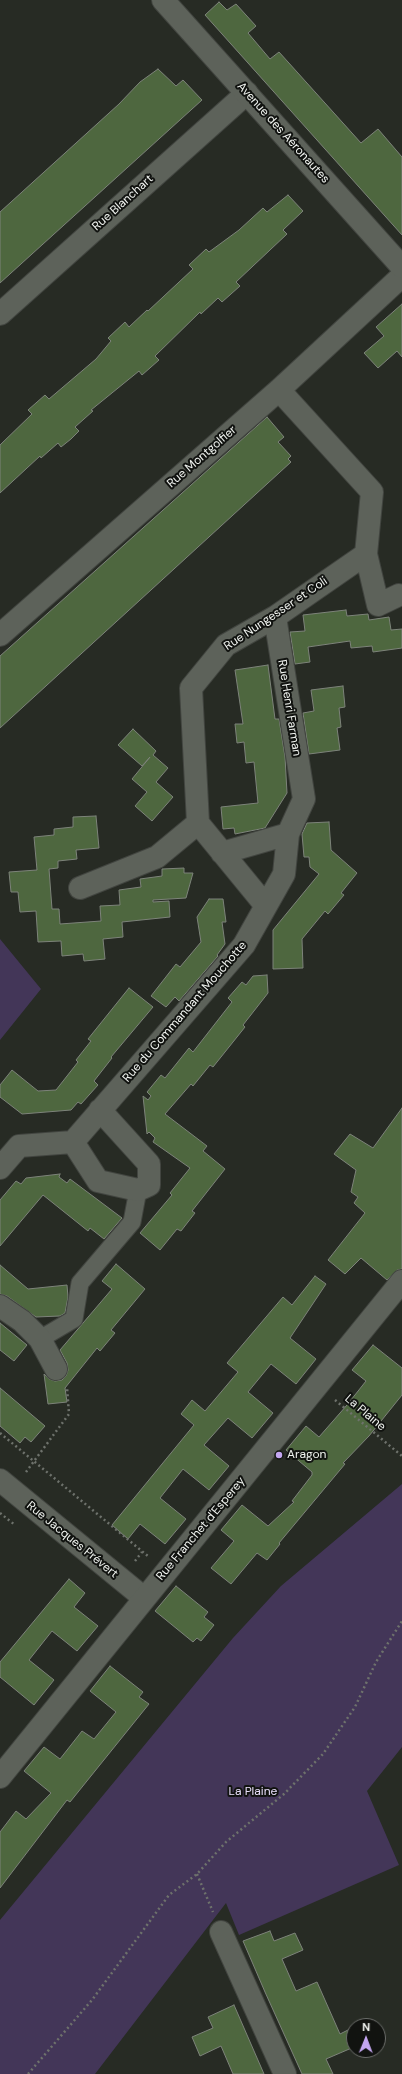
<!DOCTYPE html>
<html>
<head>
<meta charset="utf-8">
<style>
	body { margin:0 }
	#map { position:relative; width:402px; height:2074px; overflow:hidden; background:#272b24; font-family:"DM Sans",sans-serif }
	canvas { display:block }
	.north { position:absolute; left:346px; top:2018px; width:40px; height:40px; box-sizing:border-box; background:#111310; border:1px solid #6b6d6a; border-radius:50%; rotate:1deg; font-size:11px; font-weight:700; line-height:16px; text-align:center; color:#f1f4f0 }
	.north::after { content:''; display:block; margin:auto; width:14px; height:18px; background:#c4a7f1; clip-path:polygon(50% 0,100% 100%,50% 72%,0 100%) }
</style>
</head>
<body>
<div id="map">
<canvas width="402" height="2074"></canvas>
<div class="north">N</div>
</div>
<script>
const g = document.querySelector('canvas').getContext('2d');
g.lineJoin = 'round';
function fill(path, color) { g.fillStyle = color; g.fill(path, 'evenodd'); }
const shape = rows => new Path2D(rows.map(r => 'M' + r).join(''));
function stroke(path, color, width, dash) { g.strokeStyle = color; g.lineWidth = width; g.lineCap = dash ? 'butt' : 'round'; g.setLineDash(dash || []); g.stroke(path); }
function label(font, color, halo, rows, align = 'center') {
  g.font = font + ' "DM Sans",sans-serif'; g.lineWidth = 4; g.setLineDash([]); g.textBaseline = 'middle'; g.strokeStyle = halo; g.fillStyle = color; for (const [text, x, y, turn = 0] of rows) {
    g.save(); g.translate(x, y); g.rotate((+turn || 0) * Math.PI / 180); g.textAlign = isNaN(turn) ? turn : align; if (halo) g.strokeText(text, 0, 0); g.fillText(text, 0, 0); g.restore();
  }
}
const green = shape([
	[0,939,41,989,0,1040],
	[402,1484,402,1747,367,1791,399,1865,239,1935,226,1903,95,2074,0,2074,0,1920,233,1638,281,1586]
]);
const building = shape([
	[219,2,227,10,236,4,256,26,248,33,270,59,279,52,361,143,378,129,402,157,402,235,205,15,219,2],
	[158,69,176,86,183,80,202,100,0,283,0,212,119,104,140,82,158,69],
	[288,195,303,211,283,230,287,234,236,282,240,286,222,302,218,298,201,314,200,312,155,356,159,360,142,375,139,371,91,410,93,411,75,427,79,431,71,439,61,447,58,443,41,458,40,456,0,493,0,445,32,414,28,410,45,395,49,399,96,359,111,341,108,338,125,322,129,327,147,310,148,311,193,269,189,265,206,249,209,252,239,230,263,208,267,212,288,195],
	[402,304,402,357,397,351,378,368,364,353,384,336,376,327,402,304],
	[267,417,284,437,278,442,291,456,288,459,291,462,0,728,0,656,267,417],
	[346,610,347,616,368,614,369,620,389,617,391,630,402,629,402,648,373,652,372,646,351,648,350,641,308,647,310,662,295,664,290,632,305,631,303,615,346,610],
	[268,665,275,719,279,719,285,757,287,793,265,828,235,834,234,828,223,829,221,807,258,803,254,762,246,763,244,742,237,743,235,724,243,724,235,670,268,665],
	[343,686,345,707,339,708,341,727,337,728,340,750,309,754,303,713,314,711,311,690,343,686],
	[133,729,156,751,153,755,168,768,156,782,173,797,152,821,135,806,147,792,132,779,150,757,142,766,118,745,133,729],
	[96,816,99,848,76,850,77,859,58,861,58,868,49,869,52,909,59,909,60,924,101,921,100,906,120,905,119,890,141,887,140,879,162,876,162,869,184,868,184,873,193,873,186,898,153,900,153,902,169,901,170,917,122,922,123,937,103,939,105,959,84,961,83,954,62,956,61,941,38,942,36,911,20,912,18,892,11,892,9,872,37,870,34,837,54,835,54,829,73,827,73,817,96,816],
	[329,822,331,850,357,873,341,893,344,895,328,914,325,911,302,939,303,968,273,969,273,930,319,874,310,867,309,857,304,857,302,834,307,823,329,822],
	[209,899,223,899,226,922,222,922,225,944,217,955,218,956,179,1001,175,997,166,1007,151,996,176,964,180,967,201,942,197,917,209,899],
	[267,975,268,993,243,1025,245,1027,213,1067,210,1065,193,1086,191,1084,165,1114,207,1146,203,1151,225,1169,192,1211,195,1213,181,1231,177,1229,160,1250,140,1233,172,1195,170,1193,190,1168,153,1142,155,1138,149,1132,147,1134,143,1096,148,1100,151,1096,147,1092,161,1075,165,1078,189,1048,193,1052,232,1002,228,998,242,982,246,985,253,976,267,975],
	[129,988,153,1007,111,1057,112,1058,94,1081,98,1085,81,1104,78,1102,71,1110,22,1114,0,1097,0,1085,12,1070,38,1091,56,1090,78,1062,76,1060,91,1041,88,1039,129,988],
	[402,1108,402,1269,397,1270,387,1280,361,1258,345,1274,328,1260,365,1213,354,1203,358,1197,351,1192,356,1170,334,1154,350,1134,373,1148,402,1108],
	[60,1174,59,1177,67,1183,70,1179,122,1218,104,1239,90,1228,88,1231,43,1195,0,1246,0,1200,16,1181,21,1184,26,1178,60,1174],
	[116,1264,145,1289,111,1330,115,1333,100,1351,97,1348,65,1388,67,1402,48,1404,44,1374,49,1379,55,1381,62,1380,66,1376,68,1370,67,1363,60,1350,112,1289,102,1281,116,1264],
	[0,1265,28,1289,67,1285,68,1297,65,1313,60,1316,36,1317,7,1296,0,1294,0,1265],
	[315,1276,326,1284,290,1338,316,1359,296,1384,271,1364,248,1392,273,1413,252,1438,228,1418,204,1445,229,1466,209,1490,183,1469,160,1498,186,1519,165,1544,140,1524,128,1539,112,1525,194,1425,181,1414,192,1400,205,1411,238,1372,227,1363,283,1297,292,1305,315,1276],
	[0,1323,27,1345,14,1361,0,1350,0,1323],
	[373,1345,402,1368,402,1395,369,1436,343,1463,345,1464,279,1543,280,1544,267,1560,257,1553,231,1584,211,1568,234,1541,221,1530,242,1505,268,1526,294,1502,292,1501,312,1475,312,1472,286,1450,306,1426,319,1437,347,1405,366,1381,352,1370,373,1345],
	[0,1388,45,1426,31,1442,25,1437,20,1443,0,1426,0,1388],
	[69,1579,85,1593,74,1607,98,1626,77,1651,52,1631,29,1660,54,1680,34,1705,0,1677,0,1662,69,1579],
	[176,1586,208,1612,204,1617,214,1625,201,1641,197,1638,193,1642,155,1611,176,1586],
	[110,1666,143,1692,139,1697,149,1704,70,1802,67,1800,0,1888,0,1832,16,1811,26,1819,51,1793,24,1771,44,1747,60,1759,82,1731,94,1739,116,1712,90,1691,110,1666],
	[270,1931,274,1941,295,1933,303,1950,282,1959,296,1991,317,1982,340,2034,354,2027,354,2047,326,2059,333,2074,302,2074,265,1992,243,1941,270,1931],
	[234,2005,264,2074,233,2074,221,2046,200,2056,192,2037,213,2028,208,2017,234,2005]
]);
const path = shape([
	[335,1400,402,1456],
	[0,1433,149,1557],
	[26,1472,69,1414,67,1387],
	[0,1513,15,1525],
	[135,1561,142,1552],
	[197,1874,213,1912],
	[28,2074,92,2000,169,1895,197,1874,226,1842,284,1794,323,1754,355,1707,376,1662,402,1621]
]);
const pedestrian = shape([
	[40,1339,74,1319,80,1283,132,1222,138,1190]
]);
const minor = shape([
	[0,314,247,93],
	[366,554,378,605,399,595],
	[0,635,279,390,402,276],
	[222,853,288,834],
	[80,888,157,857,198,823],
	[266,906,198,823,191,688,226,645,275,617,366,554,372,492,279,390],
	[73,1142,98,1181,138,1190,149,1185,149,1164,100,1110],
	[0,1168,19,1146,73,1142,244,945,284,874,288,834,304,799,275,617],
	[0,1306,22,1321,40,1339,56,1369],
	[0,1480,144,1598],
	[221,1932,285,2074]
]);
const tertiary = shape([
	[163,0,402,267],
	[0,1777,402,1281]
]);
const markers = [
	[279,1455,4,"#c4a7f1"]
];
const streetNames = [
	["Avenue des Aéronautes",283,133,48],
	["Rue Blanchart",123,203,-42],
	["Rue Montgolfier",202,457,-41],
	["Rue Nungesser et Coli",276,614,-34],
	["Rue Henri Farman",289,708,81],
	["Rue du Commandant Mouchotte",185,1012,-49],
	["La Plaine",365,1413,40],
	["Rue Franchet d'Esperey",201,1529,-50],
	["Rue Jacques Prévert",72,1540,39]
];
const poiNames = [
	["Aragon",287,1455]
];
const parkNames = [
	["La Plaine",253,1792]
];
fill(green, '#433658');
fill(building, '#4e673f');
stroke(building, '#7d837a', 1);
stroke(pedestrian, '#424540', 19);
stroke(minor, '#424540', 24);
stroke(tertiary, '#424540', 24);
stroke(path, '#6e726c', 2.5, [2, 3]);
stroke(pedestrian, '#5d625a', 17);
stroke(minor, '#5d625a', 22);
stroke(tertiary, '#5d625a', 22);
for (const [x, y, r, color] of markers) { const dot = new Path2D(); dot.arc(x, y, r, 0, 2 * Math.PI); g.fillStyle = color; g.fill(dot); stroke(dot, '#111310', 1.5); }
label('12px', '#f1f4f0', '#111310', streetNames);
label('12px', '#f1f4f0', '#111310', poiNames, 'left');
label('12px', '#e8defa', '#111310', parkNames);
</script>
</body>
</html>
